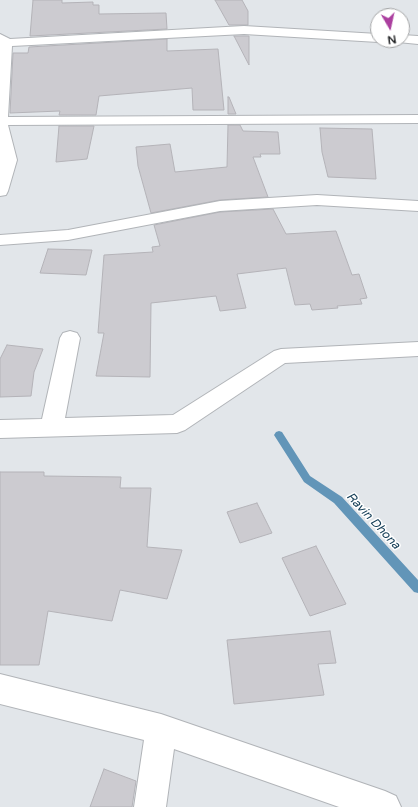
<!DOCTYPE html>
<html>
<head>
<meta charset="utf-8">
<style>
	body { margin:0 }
	#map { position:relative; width:418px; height:807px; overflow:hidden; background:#e2e6ea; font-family:"Varela Round",sans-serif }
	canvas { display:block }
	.north { position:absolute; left:370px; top:8px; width:40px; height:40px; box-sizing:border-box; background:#fff; border:1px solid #a5a6a7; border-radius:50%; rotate:171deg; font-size:11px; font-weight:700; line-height:16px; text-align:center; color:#1f2022 }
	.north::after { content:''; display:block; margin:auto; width:14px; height:18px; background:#ab3f9f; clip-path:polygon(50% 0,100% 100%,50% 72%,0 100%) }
</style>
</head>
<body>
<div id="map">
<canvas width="418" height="807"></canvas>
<div class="north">N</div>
</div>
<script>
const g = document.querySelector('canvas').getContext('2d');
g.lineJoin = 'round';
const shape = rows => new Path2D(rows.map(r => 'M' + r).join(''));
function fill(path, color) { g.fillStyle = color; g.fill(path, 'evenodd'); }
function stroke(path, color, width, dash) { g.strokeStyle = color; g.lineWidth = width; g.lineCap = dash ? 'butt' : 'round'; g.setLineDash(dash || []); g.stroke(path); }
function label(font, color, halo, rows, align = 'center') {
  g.font = font + ' "Varela Round",sans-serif'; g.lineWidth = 3; g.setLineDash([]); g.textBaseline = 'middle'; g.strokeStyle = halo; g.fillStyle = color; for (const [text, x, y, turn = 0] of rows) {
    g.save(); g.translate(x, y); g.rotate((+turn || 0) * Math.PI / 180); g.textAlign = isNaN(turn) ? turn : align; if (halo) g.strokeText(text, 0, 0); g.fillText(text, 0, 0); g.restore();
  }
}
const stream = shape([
	[279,431,282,432,310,476,342,497,418,580,418,593,414,592,334,503,304,482,274,435,276,432,279,431]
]);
const building = shape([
	[33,0,62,0,62,3,93,2,93,5,99,5,99,14,166,13,167,29,30,36,33,0],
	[215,0,242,0,248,11,248,25,229,25,215,0],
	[234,36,249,36,249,65,234,36],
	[167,39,167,51,218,49,224,110,193,110,192,88,99,96,96,115,59,115,60,111,10,113,13,53,28,53,29,47,167,39],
	[228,97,229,97,236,114,228,114,228,97],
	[228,125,240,125,243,131,278,132,280,154,260,154,261,157,253,157,268,197,220,200,151,213,138,166,136,147,170,144,175,172,227,167,228,125],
	[59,126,94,126,87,159,56,162,59,126],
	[320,128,372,129,376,179,328,177,322,152,320,128],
	[273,209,286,234,336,231,352,275,359,274,367,298,360,299,362,304,337,306,338,308,312,310,310,304,295,305,286,268,237,274,246,308,220,311,216,296,151,303,150,377,96,376,104,333,98,333,104,255,153,252,152,247,160,246,154,225,220,212,273,209],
	[48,249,92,250,86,275,40,273,48,249],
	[7,345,43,349,34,372,31,396,0,397,0,359,7,345],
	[0,472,44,472,44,476,121,477,120,488,151,488,147,547,182,550,167,599,120,590,112,621,48,611,39,665,0,665,0,472],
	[257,503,272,533,240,543,227,512,257,503],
	[316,546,346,604,310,616,282,558,316,546],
	[330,631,336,663,318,664,324,695,234,704,227,640,330,631],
	[104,769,136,781,132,807,90,807,104,769]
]);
const minor = shape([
	[244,26,378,34,378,40,383,40,378,42,244,34,12,46,8,117,418,115,418,123,8,125,17,160,8,191,6,195,0,196,0,34,10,39,244,26],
	[402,35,418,36,418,44,398,42,396,40,402,40,402,35],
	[317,195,418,201,418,211,317,205,220,211,68,240,0,245,0,235,68,230,220,201,317,195],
	[70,331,77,333,80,338,65,418,173,415,274,351,281,349,418,342,418,356,285,363,185,430,177,433,0,438,0,420,42,419,60,338,63,333,70,331],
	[0,674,161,714,385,791,396,796,401,807,339,807,174,749,166,807,134,807,144,740,0,704,0,674]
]);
const waterNames = [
	["Ravin Dhona",373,521,47]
];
fill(stream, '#6295b8');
fill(building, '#cccbd0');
stroke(building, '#b4b3b8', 1);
stroke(minor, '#b1b4b8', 2);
fill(minor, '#fff');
label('italic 12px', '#174059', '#fff', waterNames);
</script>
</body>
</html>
